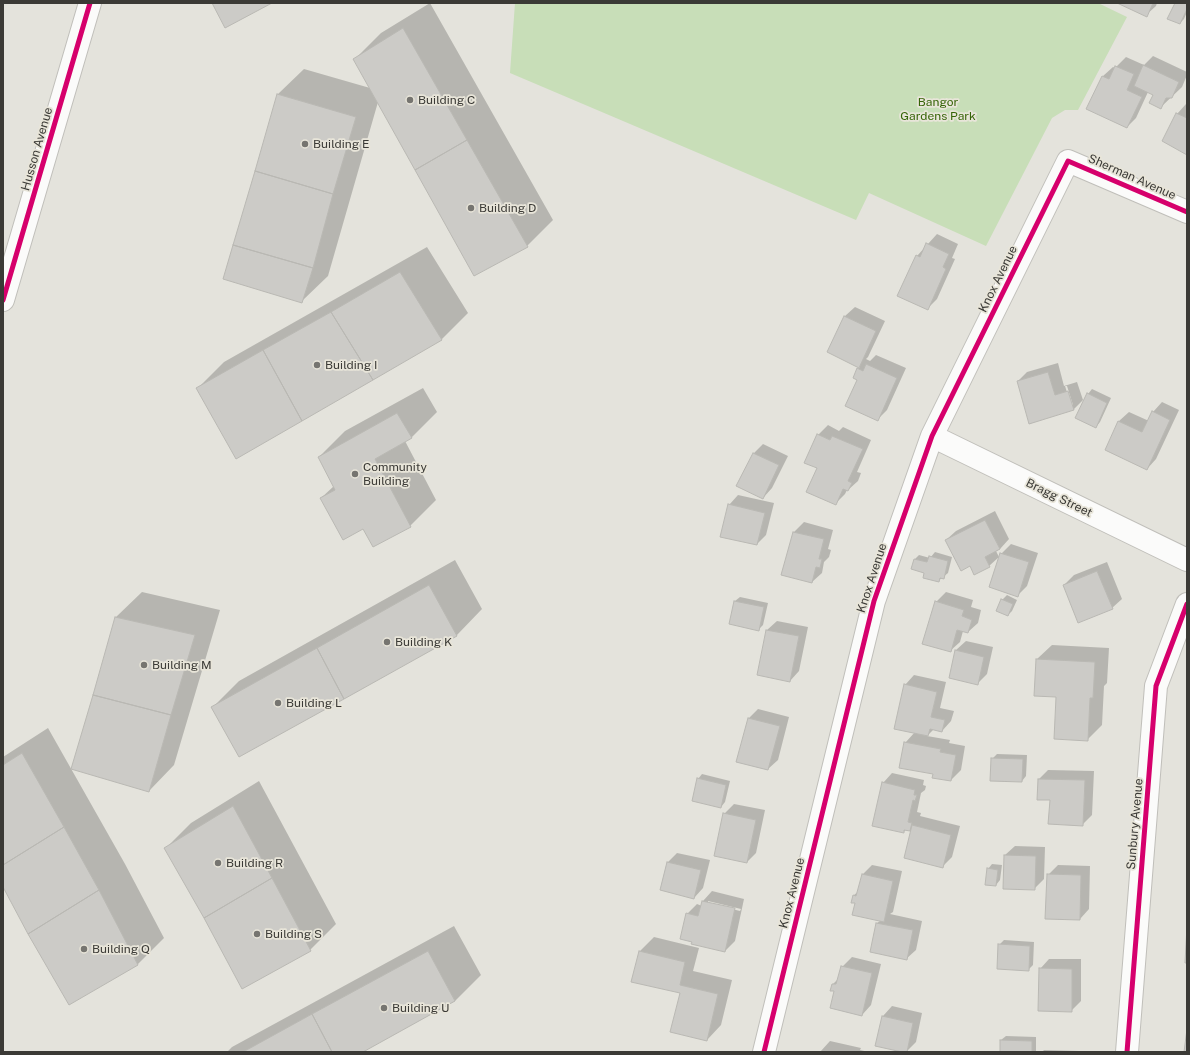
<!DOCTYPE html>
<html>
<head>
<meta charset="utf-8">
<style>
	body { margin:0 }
	#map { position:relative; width:1190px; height:1055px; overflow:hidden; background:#e4e3dc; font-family:"Public Sans",sans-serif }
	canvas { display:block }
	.frame { position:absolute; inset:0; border:4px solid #3b3a36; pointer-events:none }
</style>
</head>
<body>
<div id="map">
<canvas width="1190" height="1055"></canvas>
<div class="frame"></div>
</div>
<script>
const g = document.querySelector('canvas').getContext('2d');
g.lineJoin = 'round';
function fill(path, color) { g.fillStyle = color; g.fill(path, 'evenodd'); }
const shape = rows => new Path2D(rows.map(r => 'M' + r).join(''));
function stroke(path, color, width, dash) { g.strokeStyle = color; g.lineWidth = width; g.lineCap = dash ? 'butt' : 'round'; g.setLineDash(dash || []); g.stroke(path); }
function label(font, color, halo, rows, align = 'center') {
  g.font = font + ' "Public Sans",sans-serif'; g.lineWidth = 3.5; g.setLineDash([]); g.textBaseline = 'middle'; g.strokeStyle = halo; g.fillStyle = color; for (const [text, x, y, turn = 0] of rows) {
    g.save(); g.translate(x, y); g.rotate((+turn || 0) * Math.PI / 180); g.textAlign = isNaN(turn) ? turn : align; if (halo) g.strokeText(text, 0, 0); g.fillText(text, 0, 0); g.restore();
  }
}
const green = shape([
	[515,3,1098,3,1127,17,1078,110,1065,110,1052,118,986,246,869,193,856,220,510,73]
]);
const shadow = shape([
	[430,3,553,220,527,246,378,102,328,276,302,301,278,94,304,69,370,88,355,59,381,33],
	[1120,3,1157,3,1156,6,1146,15],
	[1176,3,1187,3,1187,12,1184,19,1180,23],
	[1153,56,1187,72,1187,75,1182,87,1161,107,1154,94,1148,92,1136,118,1127,127,1088,109,1103,76,1113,67,1115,68,1126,57,1144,65],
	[1186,104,1187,105,1187,153,1177,114],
	[937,234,958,244,952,258,955,259,937,299,927,309,917,256],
	[427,247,468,313,442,339,236,458,198,388,224,362],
	[855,307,885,321,868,357,866,359,870,361,876,355,906,368,887,410,878,419,858,380,858,369,860,367,828,352,845,316],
	[1058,363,1064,386,1077,382,1083,400,1073,410,1018,381,1027,372],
	[1065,386,1067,386,1073,405,1071,405],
	[423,388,437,412,411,438,405,441,436,500,410,526,364,527,321,498,334,486,319,457,345,431],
	[1092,389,1111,398,1100,422,1096,427,1088,394],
	[1162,402,1179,410,1156,459,1147,469,1106,449,1119,421,1129,412,1149,421,1153,412],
	[828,425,839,431,843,427,871,440,857,472,861,473,858,481,848,490,847,490,845,494,835,504,818,468,818,435],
	[763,444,788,456,772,488,763,498,738,486,754,453],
	[738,495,774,503,766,535,757,544,729,505],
	[995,511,1009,539,1000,549,996,551,999,557,989,566,970,565,946,540,956,531],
	[804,522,833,530,828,549,831,550,829,557,824,562,822,573,812,582,783,575,794,532],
	[1011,544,1038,553,1027,586,1018,595,1001,554],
	[935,552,952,557,948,573,938,581,925,572,912,569,915,559,919,555,930,558],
	[455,560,482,609,457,635,239,756,213,707,239,681],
	[1107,562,1122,599,1112,608,1064,585,1074,575],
	[142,592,220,610,174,765,149,791,116,617],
	[946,592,973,600,971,607,981,610,978,623,968,632,963,631,960,642,950,651,936,602],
	[1007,595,1017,600,1012,611,1008,615,1002,600],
	[740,597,768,603,763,625,759,629,735,601],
	[777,621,808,627,799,671,790,681,767,630],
	[966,641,993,647,987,674,977,684,950,677,956,650],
	[1052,645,1109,648,1107,683,1104,686,1102,725,1087,740,1057,696,1037,659],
	[914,675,946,682,940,708,954,711,951,721,942,731,934,729,927,736,950,740,949,743,965,746,961,770,951,780,934,773,905,743,915,732,905,685],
	[758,709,789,717,778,760,768,769,737,761,749,718],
	[48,728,125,864,164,938,138,964,69,1004,3,885,3,757],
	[997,754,1027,755,1026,776,1022,781,992,759],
	[1048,770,1094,771,1092,815,1082,825,1051,799,1039,779],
	[892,773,924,780,923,785,926,786,925,790,921,793,917,812,921,813,920,816,960,826,952,857,942,867,912,831,906,829,904,832,883,783],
	[702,774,730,781,725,802,721,807,698,779],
	[259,781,336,924,310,950,205,918,165,849,191,823],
	[734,804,765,810,756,853,747,862,724,814],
	[1015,846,1045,847,1044,879,1034,889,1005,855],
	[677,853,710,860,703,888,694,898,661,890,668,862],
	[992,864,1002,865,1000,880,996,885,988,869],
	[872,865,902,871,893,912,890,914,922,921,916,950,906,959,877,923,880,921,856,902,854,895,859,891,863,874],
	[1058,865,1090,866,1089,909,1080,919,1048,875],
	[712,891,744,899,735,941,725,951,687,914,697,904,702,906,703,901],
	[708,901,741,909,740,911,708,903],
	[454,926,481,975,455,1001,361,1052,227,1052,232,1047],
	[654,937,699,948,693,971,732,980,721,1025,707,1040,681,992,640,951],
	[1004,940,1034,942,1033,965,1028,970,999,945],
	[852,957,881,964,871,1005,862,1015,836,991,833,984,839,978,842,967],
	[1049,959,1081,959,1081,1001,1071,1011,1040,969],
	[892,1006,922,1013,916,1042,906,1052,876,1045,883,1016],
	[1006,1036,1036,1037,1036,1052,1001,1052,1001,1040],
	[830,1041,861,1048,860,1050,869,1052,820,1052],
	[1044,1050,1079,1051,1079,1052,1042,1052]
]);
const building = shape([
	[212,3,272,3,225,28,212,3],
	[1117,3,1153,3,1147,17,1117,3],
	[1175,3,1187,3,1187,9,1180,24,1167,19,1175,3],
	[403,28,467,140,415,170,353,59,403,28],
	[1143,65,1179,82,1172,98,1166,98,1161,109,1149,103,1153,95,1134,86,1143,65],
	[1115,66,1134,74,1127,90,1142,97,1127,128,1086,109,1102,76,1109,79,1115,66],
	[277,94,356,117,333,194,255,171,277,94],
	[1176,113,1187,118,1187,155,1162,141,1176,113],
	[467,140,528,247,474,276,415,170,467,140],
	[255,171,333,194,313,268,233,245,255,171],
	[926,243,949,254,943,267,946,269,928,310,897,296,916,255,920,257,926,243],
	[233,245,313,268,302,303,223,279,233,245],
	[400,272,442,340,373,380,331,312,400,272],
	[331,312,373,380,302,421,263,350,331,312],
	[844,316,876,331,859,368,827,352,844,316],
	[263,350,302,421,236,459,196,388,263,350],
	[866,364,897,378,878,421,845,406,857,380,853,378,857,368,863,371,866,364],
	[1048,372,1055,395,1068,391,1074,410,1029,424,1017,381,1048,372],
	[1087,393,1107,403,1096,428,1075,418,1087,393],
	[1152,411,1170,420,1147,470,1105,450,1118,421,1142,432,1152,411],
	[397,413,412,438,375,459,411,527,373,547,363,529,343,540,320,498,335,490,318,457,397,413],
	[817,434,830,440,832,436,863,449,848,481,852,483,848,491,843,489,836,505,806,492,817,468,804,463,817,434],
	[753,453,779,465,763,499,736,486,753,453],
	[728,504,765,513,757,545,720,537,728,504],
	[985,520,1000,549,985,557,990,567,974,575,970,566,961,571,945,540,985,520],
	[793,532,824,539,819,559,822,559,820,568,816,567,812,583,781,575,793,532],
	[1000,553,1029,562,1018,597,989,587,1000,553],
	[929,556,948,561,944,579,940,578,939,582,923,578,924,573,911,569,914,559,927,562,929,556],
	[1097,571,1113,609,1078,623,1063,585,1097,571],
	[429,585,457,636,344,699,317,648,429,585],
	[1001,599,1013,604,1008,616,996,611,1001,599],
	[734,601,764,607,759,631,729,624,734,601],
	[935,601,964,610,962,616,972,620,968,633,957,630,951,652,922,644,935,601],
	[115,617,195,635,171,715,93,695,115,617],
	[766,630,799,636,790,682,757,675,766,630],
	[317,648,344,699,239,757,211,707,317,648],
	[955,650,984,657,978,685,949,678,955,650],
	[1036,659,1095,662,1093,698,1090,698,1088,741,1054,739,1056,697,1034,696,1036,659],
	[904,684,937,692,931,717,945,720,942,732,930,729,928,736,894,729,904,684],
	[93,695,171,715,149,792,71,769,93,695],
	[748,718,780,726,768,770,736,762,748,718],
	[904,742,941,749,940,752,956,755,951,781,932,778,933,774,899,768,904,742],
	[22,753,64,827,3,865,3,765,22,753],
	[991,758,1023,759,1022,782,990,781,991,758],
	[697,778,726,785,721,808,692,801,697,778],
	[1038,779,1085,780,1083,826,1048,824,1050,800,1037,800,1038,779],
	[882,782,915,790,914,795,917,795,915,801,913,800,908,822,912,823,910,831,904,830,904,833,872,826,882,782],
	[233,806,272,878,204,918,164,848,233,806],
	[723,813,756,820,747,863,714,856,723,813],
	[912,825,951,835,943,868,904,858,912,825],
	[64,827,99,890,28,934,3,887,3,865,64,827],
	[1004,855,1036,856,1035,890,1003,889,1004,855],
	[667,862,701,870,694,899,660,890,667,862],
	[987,868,998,870,996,886,985,885,987,868],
	[862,874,893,881,884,922,852,915,855,903,851,903,853,895,856,896,862,874],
	[1047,874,1081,875,1080,920,1045,919,1047,874],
	[272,878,311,951,242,989,204,918,272,878],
	[99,890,138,965,69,1005,28,934,99,890],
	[702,901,735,908,725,952,691,944,692,942,680,939,686,913,698,916,702,901],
	[876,923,913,930,907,960,870,952,876,923],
	[1187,926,1187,963,1185,963,1187,926],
	[998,944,1030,946,1029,971,997,969,998,944],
	[428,951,455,1001,363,1052,332,1052,312,1014,428,951],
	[639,951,685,962,680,985,718,994,707,1041,670,1032,680,993,631,982,639,951],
	[841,966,872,973,862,1016,830,1008,834,991,830,991,832,984,836,984,841,966],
	[1039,968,1072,969,1072,1012,1038,1011,1039,968],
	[312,1014,332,1052,243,1052,312,1014],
	[882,1016,913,1023,907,1052,902,1052,875,1046,882,1016],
	[1187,1029,1187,1052,1184,1052,1187,1029],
	[1000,1040,1032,1041,1032,1052,1000,1052,1000,1040]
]);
const street = shape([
	[3,300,90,3],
	[932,436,1187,560],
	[764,1052,874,601,932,436,1068,161,1187,212],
	[1127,1052,1156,686,1187,604]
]);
const cycleway = shape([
	[3,300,90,3],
	[764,1052,874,601,932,436,1068,161,1187,212],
	[1127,1052,1156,686,1187,604]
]);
const markers = [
	[410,100,4,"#767570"],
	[305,144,4,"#767570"],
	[471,208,4,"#767570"],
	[317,365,4,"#767570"],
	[355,474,4,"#767570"],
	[387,642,4,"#767570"],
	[144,665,4,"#767570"],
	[278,703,4,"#767570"],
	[218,863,4,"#767570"],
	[257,934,4,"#767570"],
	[84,949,4,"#767570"],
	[384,1008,4,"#767570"]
];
const poiNames = [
	["Building C",418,100],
	["Building E",313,144],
	["Building D",479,208],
	["Building I",325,365],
	["Community",363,467],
	["Building",363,481],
	["Building K",395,642],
	["Building M",152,665],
	["Building L",286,703],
	["Building R",226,863],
	["Building S",265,934],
	["Building Q",92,949],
	["Building U",392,1008]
];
const parkNames = [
	["Bangor",938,102],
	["Gardens Park",938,116]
];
const streetNames = [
	["Husson Avenue",37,149,-74],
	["Sherman Avenue",1132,177,24],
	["Knox Avenue",998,279,-64],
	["Bragg Street",1059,498,26],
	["Knox Avenue",872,578,-72],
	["Sunbury Avenue",1135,824,-85],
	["Knox Avenue",792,893,-76]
];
fill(green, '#c8deb8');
fill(shadow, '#0003');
fill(building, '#cccbc7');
stroke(building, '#b9b8b3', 1);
stroke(street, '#c0bfba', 24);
stroke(street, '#fbfbfa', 22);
stroke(cycleway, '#d6006c', 5);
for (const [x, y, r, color] of markers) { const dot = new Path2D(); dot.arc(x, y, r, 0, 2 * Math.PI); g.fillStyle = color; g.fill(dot); stroke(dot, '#e8e5d9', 1.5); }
label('12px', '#3b3a36', '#e8e5d9', poiNames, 'left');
label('12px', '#366407', '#e8e5d9', parkNames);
label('12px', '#3b3a36', '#e8e5d9', streetNames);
</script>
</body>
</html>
